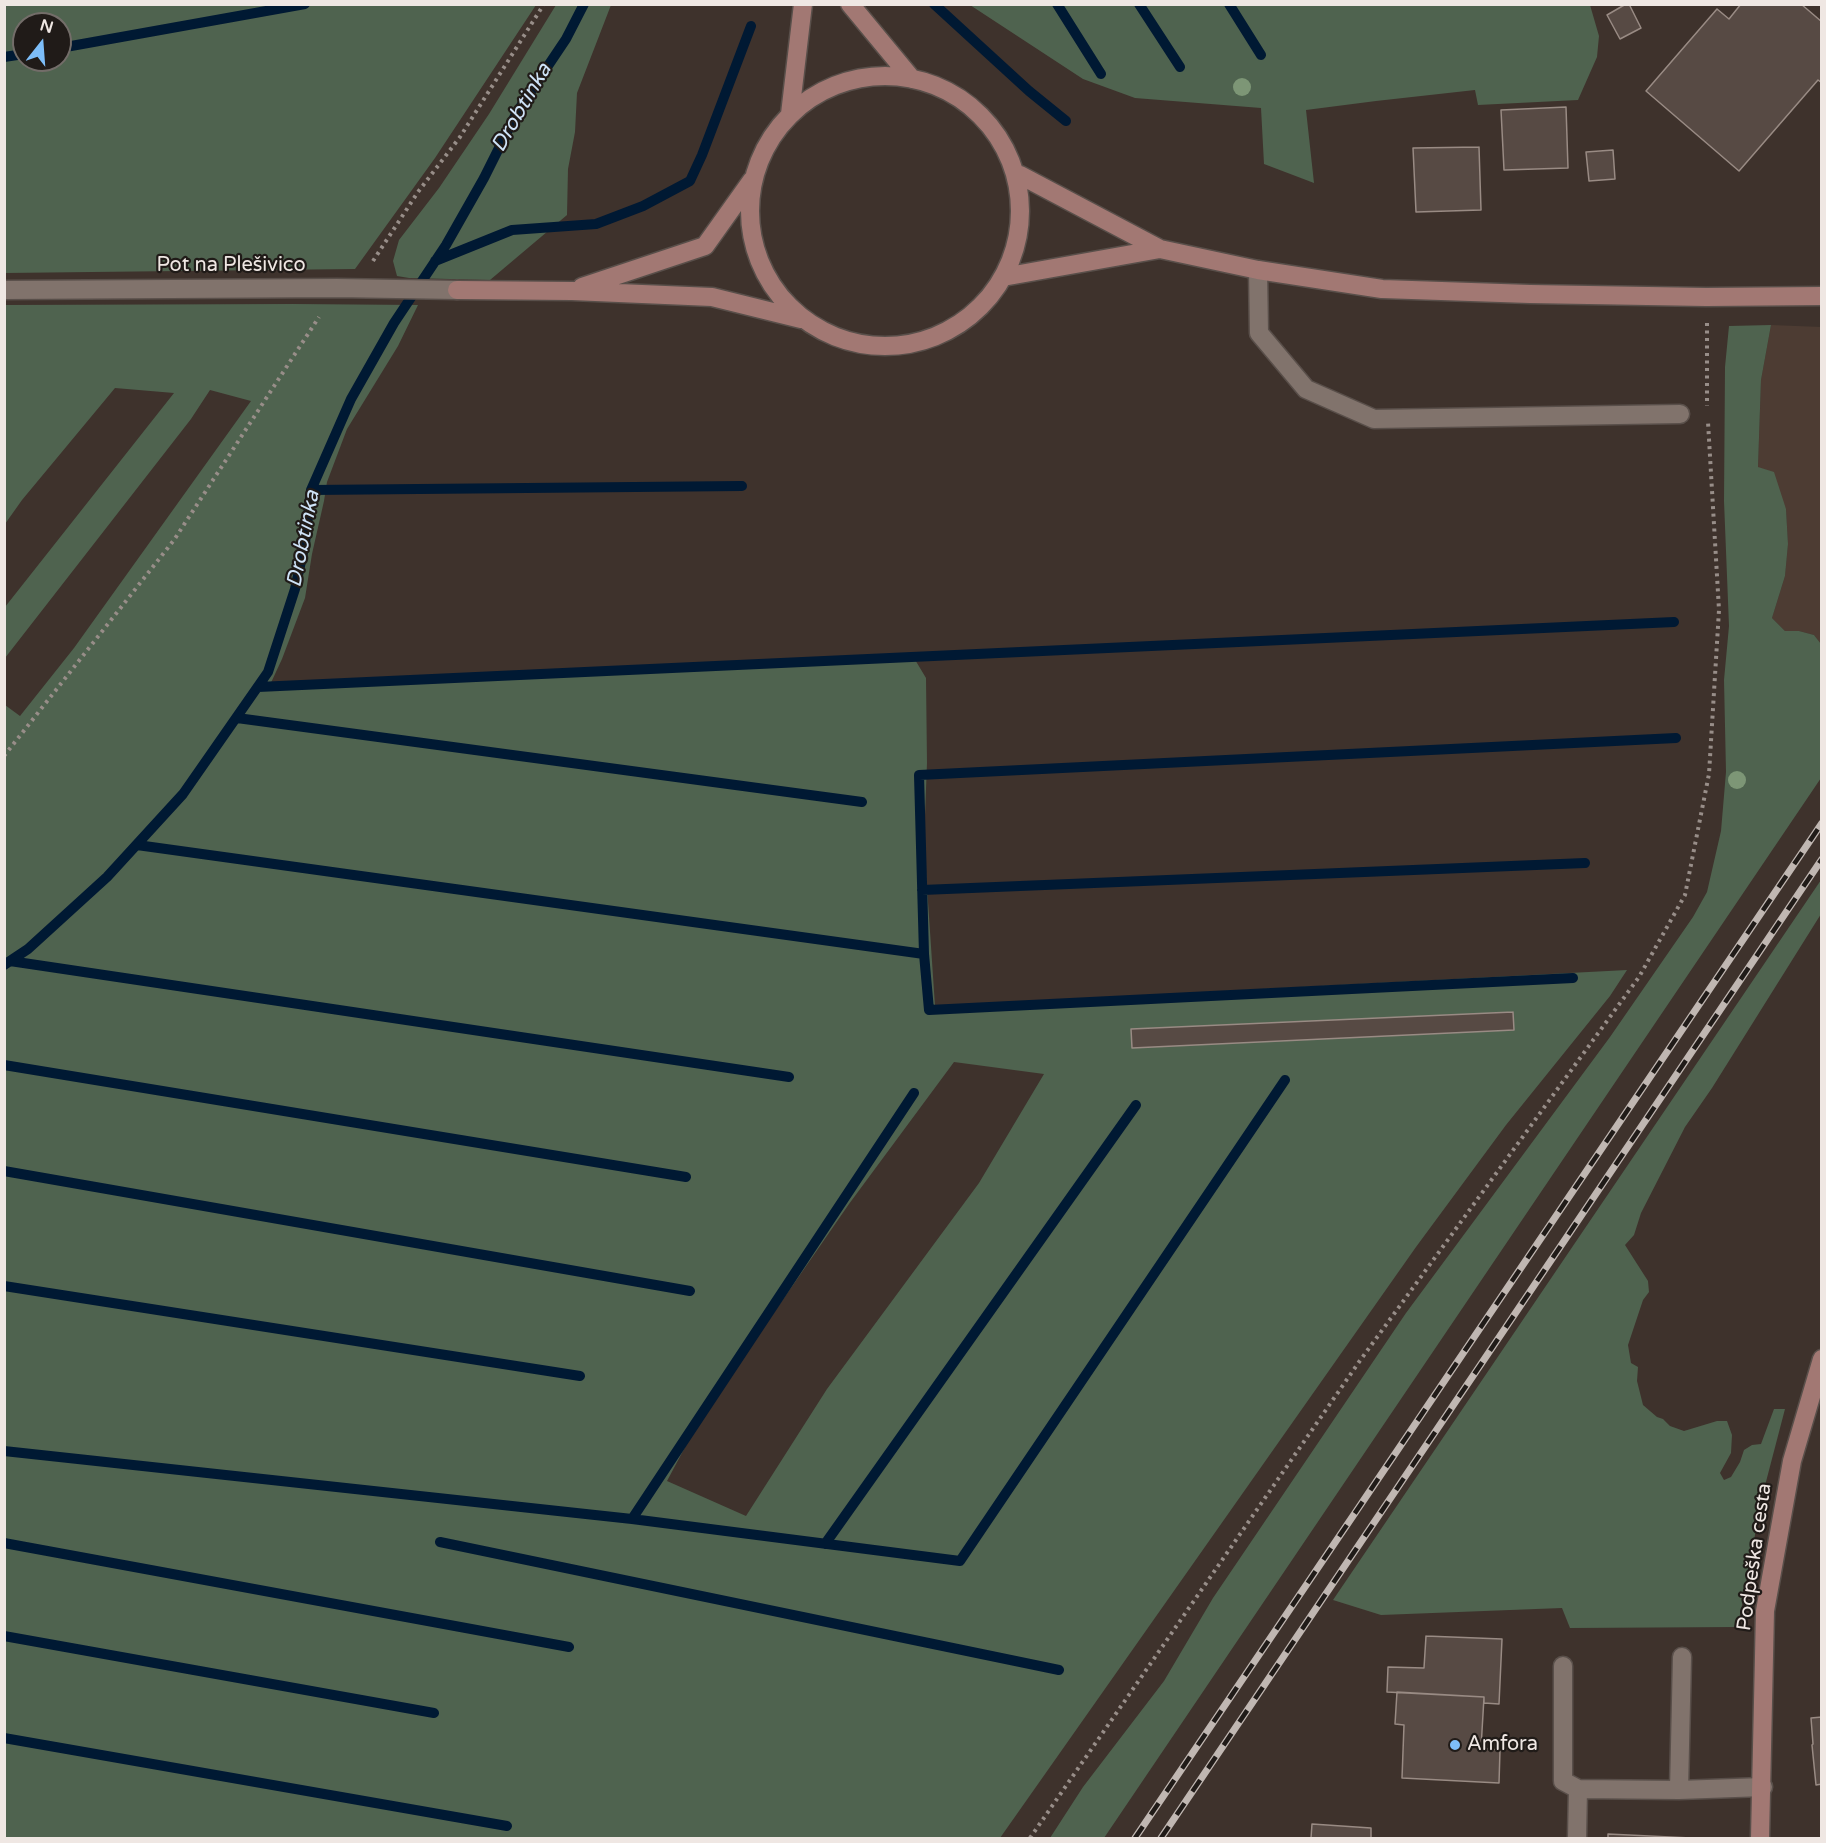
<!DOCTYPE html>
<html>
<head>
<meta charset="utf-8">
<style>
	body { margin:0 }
	#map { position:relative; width:1826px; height:1843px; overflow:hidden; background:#3e322c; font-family:"Varela Round",sans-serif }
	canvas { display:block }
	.frame { position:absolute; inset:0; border:6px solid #efe7e3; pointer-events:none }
	.north { position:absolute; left:12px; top:12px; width:60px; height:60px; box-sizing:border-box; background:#201b18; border:2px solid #736d69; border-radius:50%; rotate:17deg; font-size:16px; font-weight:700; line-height:24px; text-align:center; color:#efe7e3 }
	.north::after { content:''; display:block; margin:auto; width:21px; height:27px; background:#7dbef9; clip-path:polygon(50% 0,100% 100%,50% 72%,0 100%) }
</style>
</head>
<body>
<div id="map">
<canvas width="1826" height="1843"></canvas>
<div class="frame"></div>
<div class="north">N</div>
</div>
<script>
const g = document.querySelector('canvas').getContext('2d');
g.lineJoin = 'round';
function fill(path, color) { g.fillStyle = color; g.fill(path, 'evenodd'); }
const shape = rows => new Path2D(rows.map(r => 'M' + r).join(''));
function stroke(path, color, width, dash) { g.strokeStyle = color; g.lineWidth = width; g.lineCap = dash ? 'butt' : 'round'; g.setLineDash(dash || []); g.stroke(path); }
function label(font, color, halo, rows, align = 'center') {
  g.font = font + ' "Varela Round",sans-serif'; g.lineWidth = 4.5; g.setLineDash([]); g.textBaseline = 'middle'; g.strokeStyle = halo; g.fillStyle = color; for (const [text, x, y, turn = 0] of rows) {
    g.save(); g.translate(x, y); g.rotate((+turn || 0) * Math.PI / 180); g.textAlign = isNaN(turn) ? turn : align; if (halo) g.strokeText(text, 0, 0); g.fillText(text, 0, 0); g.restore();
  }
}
const built = shape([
	[1771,325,1821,327,1821,644,1814,635,1799,631,1785,631,1772,618,1785,576,1788,544,1786,509,1758,467,1761,380]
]);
const green = shape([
	[4,5,5,4,536,5,435,158,355,269,5,273],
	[24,24,60,24,60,60,24,60],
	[556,5,611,5,577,93,575,132,568,169,567,215,490,280,409,278,397,276,393,261,399,240,439,188,489,114],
	[970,5,1590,5,1599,36,1597,57,1578,100,1478,105,1475,90,1376,101,1306,110,1314,183,1264,164,1261,108,1135,98,1083,79],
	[293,304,418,305,398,346,347,429,327,482,324,501,312,554,305,598,282,659,269,687,331,686,914,658,926,678,927,763,924,842,935,1006,1627,970,1610,996,1506,1125,1416,1247,1000,1838,5,1838,5,705,20,716,74,648,251,401,210,390,191,419,5,658,5,607,174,393,115,388,22,500,5,524,5,305],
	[954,1062,1044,1074,979,1183,827,1389,746,1516,667,1481,699,1421,849,1204],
	[1771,325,1761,380,1758,467,1774,472,1786,509,1788,544,1785,576,1772,618,1785,631,1799,631,1814,635,1821,644,1821,778,1104,1838,1050,1838,1083,1787,1164,1681,1213,1598,1406,1313,1610,1037,1693,917,1707,892,1721,831,1726,772,1724,680,1729,626,1724,501,1725,367,1729,326],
	[1821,880,1821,914,1712,1088,1685,1127,1641,1213,1634,1235,1625,1245,1648,1281,1649,1292,1643,1300,1628,1345,1631,1363,1638,1367,1637,1381,1643,1405,1657,1417,1663,1419,1670,1426,1684,1431,1717,1421,1727,1421,1732,1435,1731,1453,1720,1473,1724,1480,1731,1477,1740,1462,1744,1450,1752,1445,1761,1444,1774,1409,1785,1409,1762,1497,1738,1627,1570,1628,1562,1608,1381,1615,1333,1600]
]);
const stream = shape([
	[934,4,1029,91,1066,121],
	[1057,4,1101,74],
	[1139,4,1180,67],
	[1229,4,1261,55],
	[60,48,305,4],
	[4,57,24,54],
	[435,261,512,230,596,224,643,206,690,181,702,155,751,26],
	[311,490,742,486],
	[258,687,1674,622],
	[237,718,862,802],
	[137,845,924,954,919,775,1676,738],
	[922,890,1585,863],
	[924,954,929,1010,1573,978],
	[10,961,789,1077],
	[4,965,28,949,107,877,183,794,268,672,295,589,305,543,311,490,351,399,394,323,446,245,484,178,517,112,566,39,584,4],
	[4,1065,686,1177],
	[4,1171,690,1291],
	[4,1286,580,1376],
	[4,1451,632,1519,960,1561,1285,1080],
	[632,1519,914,1093],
	[440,1542,1059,1670],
	[4,1543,569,1647],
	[825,1544,1136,1105],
	[4,1636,434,1713],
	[4,1738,507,1826]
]);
const building = shape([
	[1626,4,1629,4,1641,28,1620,39,1607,15,1626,4],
	[1741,4,1801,4,1822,22,1822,83,1818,80,1739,171,1646,91,1717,9,1729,19,1741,4],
	[1566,107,1568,168,1504,170,1501,110,1566,107],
	[1479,147,1481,210,1416,212,1413,148,1479,147],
	[1613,150,1615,179,1589,181,1586,152,1613,150],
	[1513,1012,1514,1030,1132,1048,1131,1029,1513,1012],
	[1426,1636,1502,1639,1499,1704,1484,1703,1484,1697,1387,1692,1388,1667,1424,1668,1426,1636],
	[1397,1692,1484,1697,1481,1748,1500,1750,1499,1783,1402,1778,1404,1725,1395,1724,1397,1692],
	[1822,1717,1822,1784,1816,1785,1812,1745,1813,1744,1811,1718,1822,1717],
	[1312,1824,1371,1828,1371,1838,1311,1838,1312,1824],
	[1608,1834,1691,1838,1608,1838,1608,1834]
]);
const path = shape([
	[373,261,418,192,460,137,544,4],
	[1707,323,1707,406],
	[4,756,174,540,319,317],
	[1030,1838,1359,1362,1639,977,1685,895,1709,774,1719,610,1708,422]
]);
const lane = shape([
	[1258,270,1259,333,1306,389,1374,419,1680,414],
	[1563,1666,1563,1781,1578,1789,1577,1838],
	[1578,1789,1679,1790,1763,1787],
	[1679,1790,1682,1657]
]);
const street = shape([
	[4,290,337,288,457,290]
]);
const secondary = shape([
	[850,4,912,79],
	'750 211a135 135 0 1 1 270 0a135 135 0 1 1-270 0Z',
	[790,114,803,4],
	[1020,175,1160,249,1258,270,1382,289,1530,294,1706,297,1822,296],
	[1003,277,1160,249],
	[582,287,705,246,752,180],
	[457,290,572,291,712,297,801,319],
	[1760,1838,1765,1611,1792,1461,1822,1359]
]);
const rail = shape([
	[1135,1838,1822,823],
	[1161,1838,1822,859]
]);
const trees = [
	[1242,87],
	[1737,780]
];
const markers = [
	[1455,1745,6,"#7dbef9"]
];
const streetNames = [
	["Pot na Plešivico",231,266],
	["Podpeška cesta",1755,1557,-82]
];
const poiNames = [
	["Amfora",1467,1745]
];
const waterNames = [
	["Drobtinka",522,108,-60],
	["Drobtinka",304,539,-79]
];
fill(built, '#4d3c33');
fill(green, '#4f634f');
stroke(stream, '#001933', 10);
fill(building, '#574a44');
stroke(building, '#998b84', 1.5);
stroke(lane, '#594f4a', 21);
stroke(street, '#594f4a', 21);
stroke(secondary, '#594f4a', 21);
stroke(path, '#988e89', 4, [3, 4.5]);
stroke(lane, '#81736c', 18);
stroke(street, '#81736c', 18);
stroke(secondary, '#a27873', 18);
stroke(rail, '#c0b7b2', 7);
stroke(rail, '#201b18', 4.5, [14]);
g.fillStyle = '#7d9676';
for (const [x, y] of trees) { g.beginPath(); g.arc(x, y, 9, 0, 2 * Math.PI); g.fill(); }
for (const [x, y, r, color] of markers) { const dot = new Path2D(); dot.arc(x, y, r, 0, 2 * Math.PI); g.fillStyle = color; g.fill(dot); stroke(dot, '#201b18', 2); }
label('20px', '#efe7e3', '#201b18', streetNames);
label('20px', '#efe7e3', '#201b18', poiNames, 'left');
label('italic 21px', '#cfe3f8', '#201b18', waterNames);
</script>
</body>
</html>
